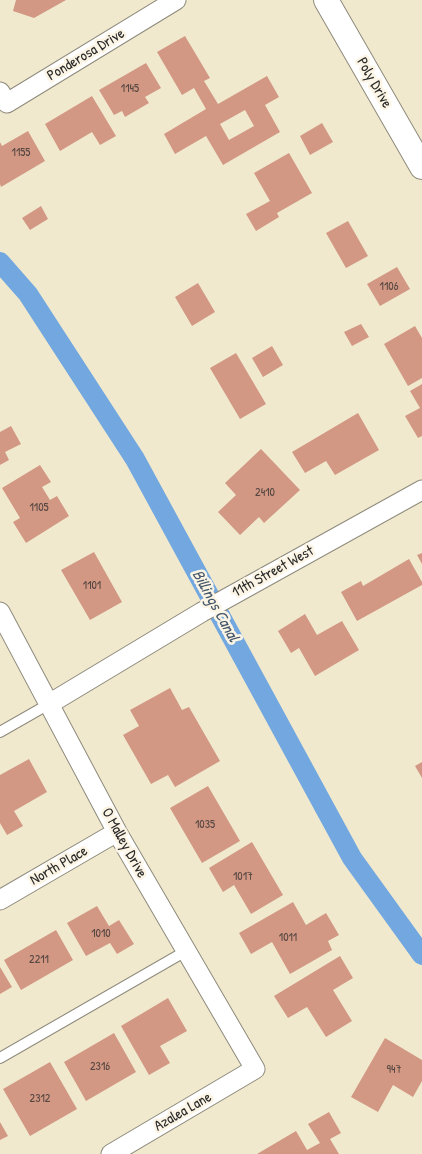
<!DOCTYPE html>
<html>
<head>
<meta charset="utf-8">
<style>
	body { margin:0 }
	canvas { display:block; background:#f0e9ce }
</style>
</head>
<body>
<canvas width="422" height="1154"></canvas>
<script>
const g = document.querySelector('canvas').getContext('2d');
g.lineJoin = 'round';
const shape = rows => new Path2D(rows.map(r => 'M' + r).join(''));
function stroke(path, color, width, dash) { g.strokeStyle = color; g.lineWidth = width; g.lineCap = dash ? 'butt' : 'round'; g.setLineDash(dash || []); g.stroke(path); }
function fill(path, color) { g.fillStyle = color; g.fill(path, 'evenodd'); }
function label(font, color, halo, rows, align = 'center') {
  g.font = font + ' "Patrick Hand",sans-serif'; g.lineWidth = 5; g.setLineDash([]); g.textBaseline = 'middle'; g.strokeStyle = halo; g.fillStyle = color; for (const [text, x, y, turn = 0] of rows) {
    g.save(); g.translate(x, y); g.rotate((+turn || 0) * Math.PI / 180); g.textAlign = isNaN(turn) ? turn : align; if (halo) g.strokeText(text, 0, 0); g.fillText(text, 0, 0); g.restore();
  }
}
const canal = shape([
	[0,262,28,294,135,459,352,858,422,955]
]);
const building = shape([
	[16,0,66,0,34,18,13,11],
	[185,36,210,78,204,81,218,104,267,76,279,97,265,105,280,132,223,165,206,136,175,154,164,134,206,109,194,88,182,95,157,52],
	[245,110,254,126,229,140,220,124],
	[146,63,161,88,145,97,149,103,125,117,122,111,114,115,99,90],
	[92,96,116,136,100,145,92,132,60,151,45,124],
	[322,123,333,142,310,155,300,136],
	[28,131,45,161,1,187,0,184,0,142,2,146],
	[289,153,312,193,277,213,279,217,256,231,246,214,270,201,254,173],
	[41,206,48,219,30,230,22,218],
	[348,221,368,256,346,268,326,233],
	[397,267,410,289,380,306,367,284],
	[198,283,215,312,192,326,175,297],
	[361,324,369,337,352,346,344,332],
	[415,326,422,338,422,378,408,386,384,344],
	[272,346,283,365,263,377,252,358],
	[236,353,266,404,240,419,210,368],
	[422,384,422,436,418,438,405,416,420,408,410,391],
	[358,413,379,450,335,475,326,461,305,473,292,452],
	[11,426,21,444,5,452,9,460,0,465,0,432],
	[261,449,300,490,264,523,259,517,240,535,218,512,236,495,225,483],
	[40,465,51,482,42,487,50,500,57,496,69,516,26,543,13,522,20,518,2,488],
	[94,552,122,602,90,620,61,570],
	[422,553,422,564,417,555],
	[409,559,422,582,422,585,357,621,341,592,361,581,363,586],
	[305,614,317,635,342,621,359,650,315,676,299,648,291,653,278,631],
	[170,688,182,710,189,707,220,761,175,787,168,775,151,784,123,735,139,726,130,710],
	[29,759,47,792,14,811,23,826,7,835,0,823,0,775],
	[422,762,422,778,415,766],
	[208,786,240,841,202,863,170,808],
	[252,842,283,895,251,914,234,885,223,892,209,868],
	[293,902,306,925,326,913,339,935,328,941,332,950,290,974,272,942,251,954,239,933],
	[97,906,109,926,119,920,134,944,117,954,110,943,86,956,67,923],
	[56,930,73,960,21,990,4,960],
	[340,956,353,978,333,990,352,1021,326,1037,307,1007,288,1018,274,996],
	[0,967,12,987,0,994],
	[168,998,187,1031,160,1046,170,1063,149,1075,121,1026],
	[114,1033,136,1072,86,1101,64,1062],
	[385,1038,422,1060,422,1081,413,1097,393,1085,378,1112,351,1097],
	[50,1062,77,1109,30,1136,3,1089],
	[329,1112,341,1133,330,1139,339,1154,257,1154,296,1131,307,1150,320,1143,308,1124],
	[0,1122,8,1136,0,1140]
]);
const service = shape([
	[0,732,49,704],
	[0,1058,186,951]
]);
const minor = shape([
	[0,92,7,103,176,0],
	[0,612,117,832,255,1069,111,1154],
	[49,704,202,612,422,490],
	[0,900,117,832]
]);
const tertiary = shape([
	[326,0,422,167]
]);
const numberNames = [
	["1145",130,89],
	["1155",21,153],
	["1106",389,287],
	["2410",265,493],
	["1105",39,508],
	["1101",92,586],
	["1035",205,825],
	["1017",243,877],
	["1010",101,934],
	["1011",288,938],
	["2211",39,960],
	["2316",100,1067],
	["947",394,1070],
	["2312",40,1099]
];
const streetNames = [
	["Ponderosa Drive",86,55,-31],
	["Poly Drive",374,83,60],
	["11th Street West",273,572,-29],
	["O Malley Drive",124,843,61],
	["North Place",59,866,-30],
	["Azalea Lane",183,1112,-30]
];
const waterNames = [
	["Billings Canal",215,606,61]
];
stroke(canal, '#72a8df', 20);
fill(building, '#d29884');
stroke(service, '#8e8a7c', 12);
stroke(minor, '#8e8a7c', 21);
stroke(tertiary, '#8e8a7c', 26);
stroke(service, '#fff', 10);
stroke(minor, '#fff', 19);
stroke(tertiary, '#fff', 24);
label('12px', '#554641', null, numberNames);
label('15px', '#2b2b2b', '#fcf5e5', streetNames);
label('italic 16px', '#44576a', '#fcf5e5', waterNames);
</script>
</body>
</html>
